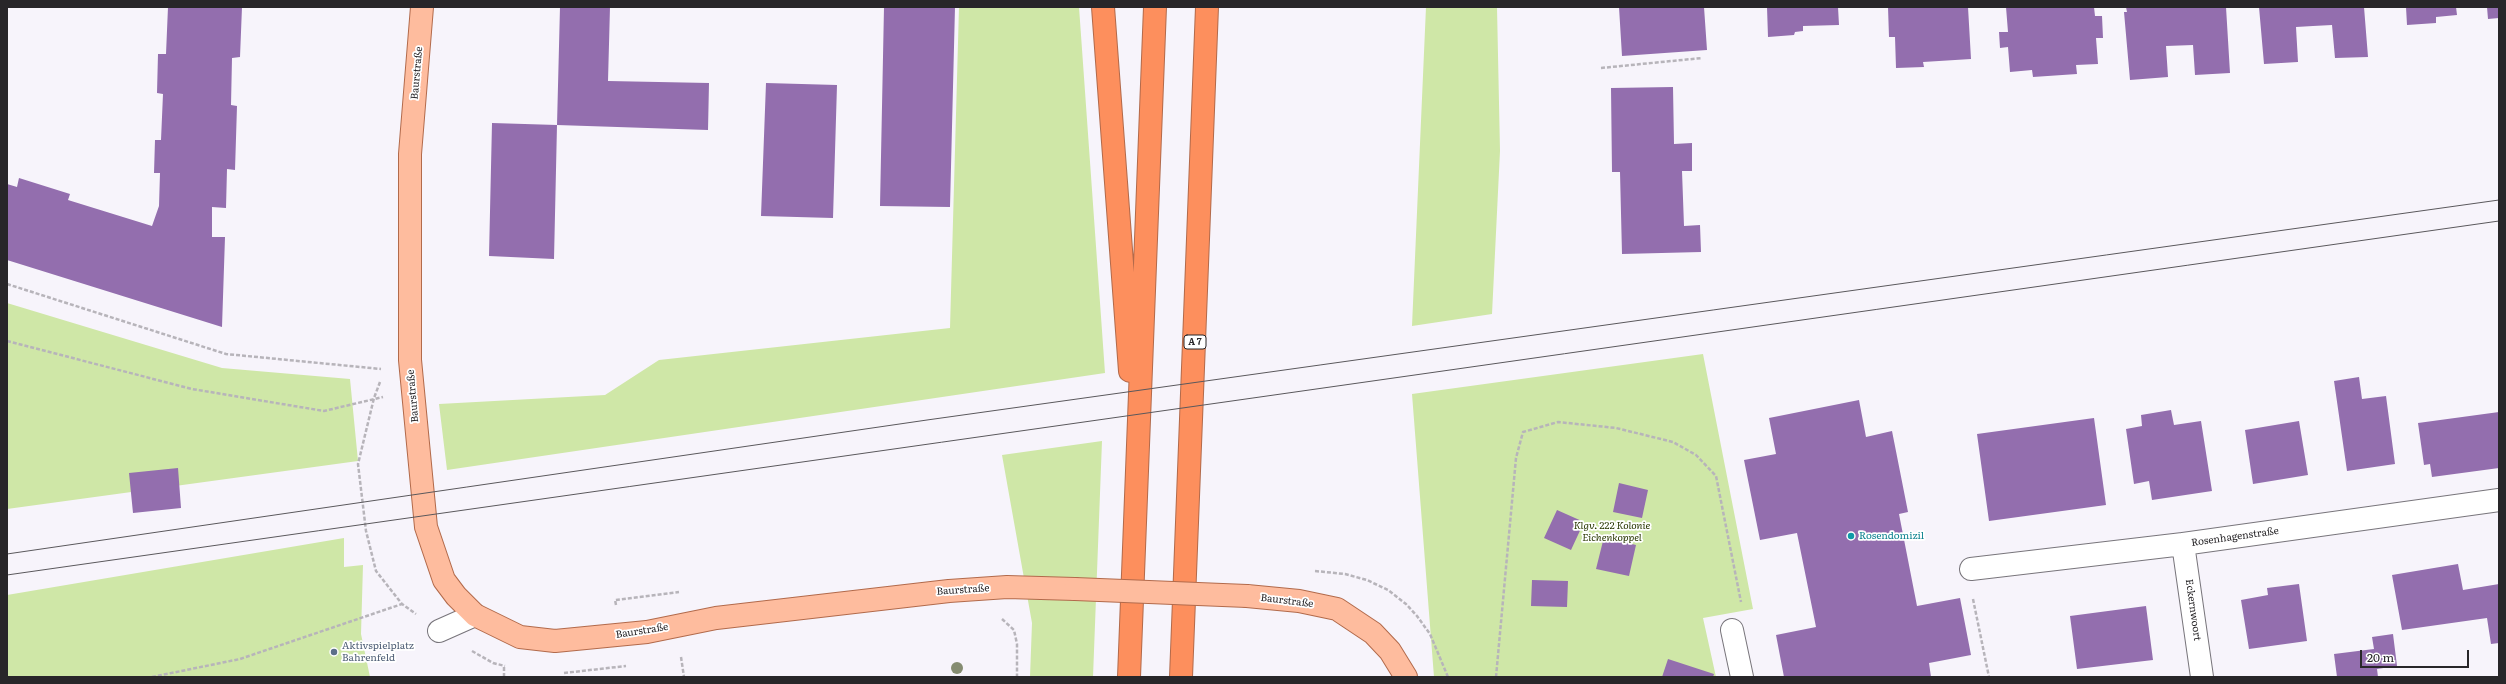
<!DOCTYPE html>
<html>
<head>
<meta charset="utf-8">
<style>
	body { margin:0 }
	#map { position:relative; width:2506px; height:684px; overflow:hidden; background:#f7f4fb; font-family:Literata,serif }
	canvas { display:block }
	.frame { position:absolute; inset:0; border:8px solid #282629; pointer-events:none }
	.scale { position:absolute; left:2360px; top:650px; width:109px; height:18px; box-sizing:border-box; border:2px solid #282629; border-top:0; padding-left:5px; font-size:12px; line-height:14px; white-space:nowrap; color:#282629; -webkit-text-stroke:3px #fff; paint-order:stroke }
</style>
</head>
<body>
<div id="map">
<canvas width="2506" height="684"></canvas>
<div class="frame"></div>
<div class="scale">20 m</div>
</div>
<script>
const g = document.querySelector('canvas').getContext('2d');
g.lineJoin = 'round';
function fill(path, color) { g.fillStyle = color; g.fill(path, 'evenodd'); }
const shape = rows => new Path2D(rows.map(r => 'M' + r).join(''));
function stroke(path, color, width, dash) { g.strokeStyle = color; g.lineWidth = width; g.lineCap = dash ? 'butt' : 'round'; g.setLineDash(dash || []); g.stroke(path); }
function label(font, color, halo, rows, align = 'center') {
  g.font = font + ' Literata,serif'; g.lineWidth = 3.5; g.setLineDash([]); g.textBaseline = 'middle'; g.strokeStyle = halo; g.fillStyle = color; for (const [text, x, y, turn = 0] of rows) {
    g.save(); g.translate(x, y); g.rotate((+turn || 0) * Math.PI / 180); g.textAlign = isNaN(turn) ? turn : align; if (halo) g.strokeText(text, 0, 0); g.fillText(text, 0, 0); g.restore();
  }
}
const green = shape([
	[959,7,1079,7,1105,373,447,470,439,404,605,395,659,360,950,328],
	[1426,7,1497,7,1500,151,1492,314,1412,326],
	[7,303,222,368,350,379,358,461,7,509],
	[1703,354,1753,609,1703,618,1716,677,1434,677,1412,394],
	[1102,441,1093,677,1030,677,1032,623,1002,455],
	[344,538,344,567,363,565,361,634,370,677,7,677,7,595]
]);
const building = shape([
	[168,7,242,7,240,57,232,58,231,105,237,106,235,170,227,169,226,208,212,207,212,237,225,237,222,327,7,260,7,184,17,187,19,178,70,194,68,200,152,226,159,206,160,173,154,173,155,140,161,140,163,94,157,93,158,54,166,54],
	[560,7,610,7,608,81,709,83,708,130,557,125,554,259,489,256,492,123,557,125],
	[884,7,955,7,950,207,880,206],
	[1619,7,1704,7,1707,50,1622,56],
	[1767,7,1838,7,1839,25,1803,26,1803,31,1795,32,1794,35,1768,37],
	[1888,7,1968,7,1971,59,1923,62,1924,67,1896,68,1895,37,1889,37],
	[2006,7,2094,7,2095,16,2102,16,2103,38,2096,38,2098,64,2076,65,2077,74,2033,77,2032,70,2010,72,2008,47,2000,48,1999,32,2008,32],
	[2126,7,2226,7,2230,73,2195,75,2193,45,2166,46,2168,77,2130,80,2124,12,2127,12],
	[2259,7,2364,7,2368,57,2335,58,2332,25,2313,26,2296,27,2298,62,2264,64],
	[2406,7,2456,7,2457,15,2436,17,2436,23,2407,25],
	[2487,7,2499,7,2499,18,2488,19],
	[766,83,837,85,833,218,761,216],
	[1673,87,1674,144,1692,143,1692,171,1682,171,1684,226,1700,225,1701,252,1622,254,1620,172,1612,172,1611,88],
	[2359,377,2362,399,2386,396,2395,464,2347,471,2334,381],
	[1859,400,1866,437,1892,431,1908,512,1899,514,1917,606,1960,598,1971,655,1929,663,1931,677,1784,677,1776,635,1816,627,1797,533,1760,540,1744,460,1776,454,1769,418],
	[2171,410,2174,425,2201,421,2212,491,2152,500,2149,481,2134,484,2126,429,2142,426,2141,415],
	[2499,412,2499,468,2432,477,2430,464,2424,465,2418,423],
	[2094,418,2106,505,1989,521,1977,434],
	[2299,421,2308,475,2253,484,2245,430],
	[178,468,181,508,133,513,129,473],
	[1619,483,1648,490,1642,518,1613,512],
	[1557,510,1584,522,1571,550,1544,538],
	[1604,537,1636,545,1629,576,1596,569],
	[2458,564,2463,590,2499,584,2499,643,2491,644,2487,618,2402,630,2392,575],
	[1532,580,1568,581,1567,607,1531,606],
	[2299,584,2307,641,2249,649,2241,600,2268,595,2267,588],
	[2146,606,2153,660,2077,669,2070,616],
	[2393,634,2397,666,2377,669,2378,677,2337,677,2334,654,2374,649,2372,637],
	[1668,659,1714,674,1713,677,1662,677]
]);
const path = shape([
	[1601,68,1702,58],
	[7,284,226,354,381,369],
	[7,341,192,389,324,411,383,397],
	[380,382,374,398,358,464,366,531,376,571,402,604,416,614],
	[1315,571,1345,574,1367,580,1388,590,1406,604,1417,616,1430,634,1448,677],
	[1973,599,1989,677],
	[616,605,615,600,679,592],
	[1002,619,1014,630,1017,644,1017,677],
	[472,651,493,663,505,666],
	[681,657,684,677],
	[564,673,626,666],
	[152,677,240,659,402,604],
	[504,677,504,665],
	[1496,677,1516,458,1523,432,1558,422,1616,428,1673,442,1696,455,1716,476,1741,602]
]);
const minor = shape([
	[2183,544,2202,677],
	[1971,569,2183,544,2499,500],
	[1732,630,1742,677],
	[439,631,475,615]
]);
const major = shape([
	[422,7,410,154,410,360,426,527,444,580,456,596,475,615,520,637,555,641,647,632,716,618,949,591,1007,587,1075,589],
	[1247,596,1299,601,1337,609,1373,633,1390,651,1406,677]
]);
const highway = shape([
	[1103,7,1130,371],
	[1129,677,1155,7],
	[1181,677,1207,7]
]);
const tram = shape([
	[7,554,927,420,2499,200],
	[7,575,2499,221]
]);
const majorBridge = shape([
	[1075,589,1247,596]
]);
const trees = [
	[957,668]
];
const markers = [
	[1851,536,4,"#0f9aa8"],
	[334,652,4,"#5c6f8a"]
];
const shields = [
	[1195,342,22]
];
const shieldNames = [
	["A 7",1195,342]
];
const streetNames = [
	["Baurstraße",417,73,-85],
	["Baurstraße",413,396,-95],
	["Rosenhagenstraße",2235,537,-8],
	["Baurstraße",963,590,-4],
	["Baurstraße",1287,601,7],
	["Eckernwoort",2193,610,82],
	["Baurstraße",642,631,-9]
];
const parkNames = [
	["Klgv. 222 Kolonie",1612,526],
	["Eichenkoppel",1612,538]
];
const cultureNames = [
	["Rosendomizil",1859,536]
];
const serviceNames = [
	["Aktivspielplatz",342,646],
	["Bahrenfeld",342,658]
];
fill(green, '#cfe7a7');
fill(building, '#936eae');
stroke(minor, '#78757b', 24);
stroke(major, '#b26a4b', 24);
stroke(highway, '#b26a4b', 24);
stroke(path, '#b7b4ba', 2.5, [4, 2]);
stroke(minor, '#fff', 22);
stroke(major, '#febc9e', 22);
stroke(highway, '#fd8f5d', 22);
stroke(tram, '#5a585c', 1);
stroke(majorBridge, '#b26a4b', 24, []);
stroke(majorBridge, '#febc9e', 22);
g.fillStyle = '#858c71';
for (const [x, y] of trees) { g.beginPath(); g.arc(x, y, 6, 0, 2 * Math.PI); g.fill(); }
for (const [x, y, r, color] of markers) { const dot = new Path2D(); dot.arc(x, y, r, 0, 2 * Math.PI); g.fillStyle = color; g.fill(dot); stroke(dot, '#fff', 1.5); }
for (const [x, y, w] of shields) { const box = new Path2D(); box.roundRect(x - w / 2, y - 7, w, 14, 3); g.fillStyle = '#fff'; g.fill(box); stroke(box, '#282629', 1); }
label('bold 9px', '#282629', null, shieldNames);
label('10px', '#282629', '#fff', streetNames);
label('italic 10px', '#283700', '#fff', parkNames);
label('10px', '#0d838f', '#fff', cultureNames, 'left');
label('10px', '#4e5e75', '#fff', serviceNames, 'left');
</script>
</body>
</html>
